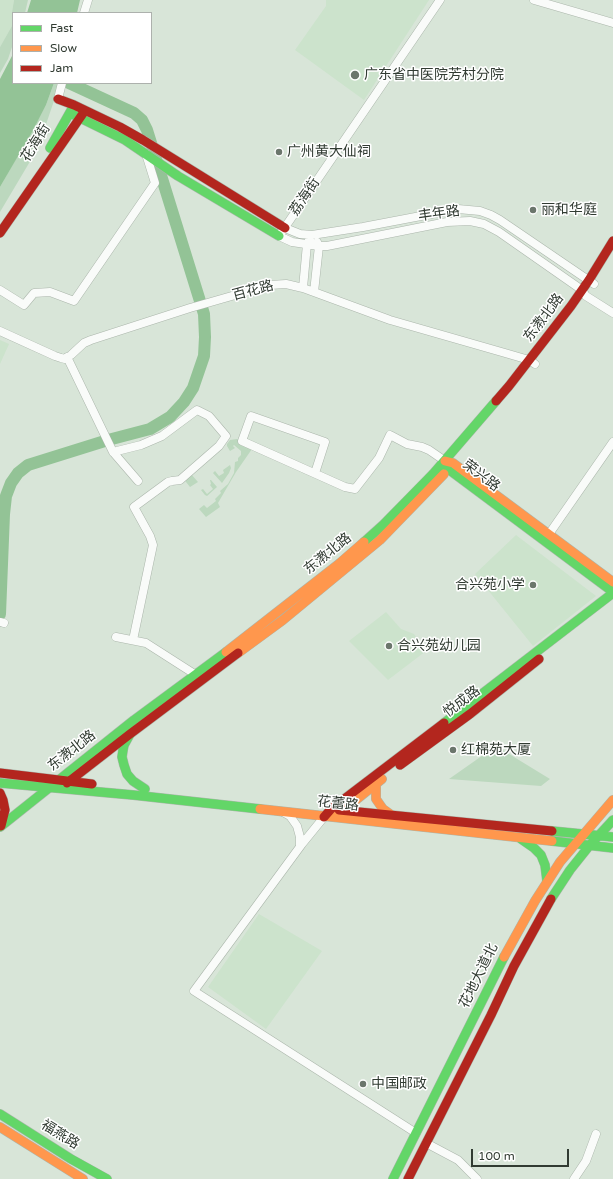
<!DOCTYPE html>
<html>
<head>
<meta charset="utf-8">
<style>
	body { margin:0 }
	#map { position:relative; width:613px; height:1179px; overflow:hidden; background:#d8e5d8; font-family:"Varela Round",sans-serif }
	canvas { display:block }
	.legend { position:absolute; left:12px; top:12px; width:140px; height:72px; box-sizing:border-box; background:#fff; border:1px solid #adb1ad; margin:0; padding:5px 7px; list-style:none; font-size:12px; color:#313b32 }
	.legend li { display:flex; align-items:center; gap:8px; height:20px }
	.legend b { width:20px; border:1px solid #adb1ad }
	.scale { position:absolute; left:471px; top:1149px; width:98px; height:18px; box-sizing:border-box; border:2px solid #313b32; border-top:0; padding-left:5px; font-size:12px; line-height:14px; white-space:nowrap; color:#313b32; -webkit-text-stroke:3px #fff; paint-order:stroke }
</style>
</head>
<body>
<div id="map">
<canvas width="613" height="1179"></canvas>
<ul class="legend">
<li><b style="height:5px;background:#63d668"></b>Fast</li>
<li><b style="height:5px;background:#ff974d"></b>Slow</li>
<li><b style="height:5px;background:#b3261e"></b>Jam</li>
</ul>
<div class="scale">100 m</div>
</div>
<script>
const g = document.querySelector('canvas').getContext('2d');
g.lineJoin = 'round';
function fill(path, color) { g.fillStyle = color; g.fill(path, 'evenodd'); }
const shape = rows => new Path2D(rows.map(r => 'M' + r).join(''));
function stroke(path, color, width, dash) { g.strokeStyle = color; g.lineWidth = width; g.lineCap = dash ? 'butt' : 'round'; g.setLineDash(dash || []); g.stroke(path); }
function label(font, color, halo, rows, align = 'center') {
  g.font = font + ' "Varela Round","Noto Sans SC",sans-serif'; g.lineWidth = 3; g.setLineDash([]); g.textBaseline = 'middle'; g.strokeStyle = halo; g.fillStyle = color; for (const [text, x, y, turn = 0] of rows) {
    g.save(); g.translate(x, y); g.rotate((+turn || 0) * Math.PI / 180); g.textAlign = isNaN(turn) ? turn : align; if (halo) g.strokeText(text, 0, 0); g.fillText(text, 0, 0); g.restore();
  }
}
const built = shape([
	[0,0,14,0,12,12,13,24,0,47],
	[326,0,429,0,364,100,295,50,326,6],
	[0,340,9,344,0,364],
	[516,535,596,596,533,646,475,574],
	[386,612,401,629,414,634,426,651,388,680,349,641],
	[259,914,322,951,266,1029,208,987]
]);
const green = shape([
	[14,0,28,0,25,13,13,13,13,19,12,12],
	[13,24,13,44,8,59,0,73,0,47],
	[54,83,60,83,38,148,0,212,0,187,46,105],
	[237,439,252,449,236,472,218,503,220,507,206,517,199,509,204,505,207,508,216,501,215,499,221,493,220,491,228,484,234,473,235,462,238,461,238,458,241,455,241,451,234,445,233,446,235,448,230,451,227,446,227,444,230,440],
	[230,465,231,468,229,473,222,483,213,473,215,471,219,476,224,473,223,470],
	[191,474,198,482,190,487,186,482,185,480],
	[210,480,211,480,217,487,207,496,205,495,201,490,203,489,207,494,213,489,210,485,211,484],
	[496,746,550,779,541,786,449,779]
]);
const water = shape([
	[31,0,80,0,77,13,27,13],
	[13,54,13,83,54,83,46,105,32,132,0,187,0,79]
]);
const river = shape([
	[0,614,4,514,6,496,11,483,18,473,28,465,108,440,150,429,170,417,184,402,193,388,204,356,205,337,204,314,147,130,142,120,134,113,69,83]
]);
const street = shape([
	[440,0,279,236,292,242,319,246,327,246,447,222,470,221,484,224,499,232,582,290,586,296,613,313],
	[534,0,613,23],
	[84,13,88,0],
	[58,99,62,83],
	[285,228,300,234,312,235,363,227,447,211,458,209,480,211,491,215,500,220,594,284],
	[303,288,307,244,310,239],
	[0,290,24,305,34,293,50,292,74,301,155,183,146,154],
	[314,292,319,246,317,242],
	[0,331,55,356,61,358,65,359,71,355,84,343,91,340,190,308,270,285,286,284,303,288,390,320,505,353,529,360,535,364],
	[67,357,113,452,138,481],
	[113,452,141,445,162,436,197,410,209,416,226,436,219,446,180,480,172,481,168,482,134,507,150,536,153,545,133,640],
	[315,473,325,442,251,416,242,441,345,487,355,489,379,458,390,435,407,444,422,447,429,450,445,461],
	[549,534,613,442],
	[0,622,4,623],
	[116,637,146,643,196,675],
	[283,812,290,816,297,826,300,837,300,846],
	[324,817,302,844,194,991,416,1133],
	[426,1143,458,1160,477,1179],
	[574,1179,586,1161,596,1134]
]);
const fast = shape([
	[70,113,125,140,178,176,279,236],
	[50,148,73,107],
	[445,461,448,469,613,592],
	[364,542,384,524,433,474,496,401],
	[444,723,613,593],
	[130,734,124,745,123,750,122,757,124,765,127,774,133,781,145,789],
	[0,783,133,795,260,809],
	[0,827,134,720,226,652],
	[552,831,613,837],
	[521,839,534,848,541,855,545,865,547,881],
	[552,841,613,848],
	[551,899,570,870,590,845,613,820],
	[0,1114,71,1159,107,1179],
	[393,1179,504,957]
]);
const slow = shape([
	[445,461,453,463,613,582],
	[226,652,340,563,364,542],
	[238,653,283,620,380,540,444,474],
	[376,784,376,799,383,809,390,814],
	[260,809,552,841],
	[338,812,357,799,382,779],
	[504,957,535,901,560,862,613,800],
	[0,1127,83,1179]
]);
const jam = shape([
	[58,99,74,105,120,127,143,140,285,228],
	[0,233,84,112],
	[496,401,509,386,571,306,589,280,613,241],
	[400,765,470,714,539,659],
	[0,773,92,784],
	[67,783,130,734,238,653],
	[0,793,3,800,5,810,1,826],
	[339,810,552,831],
	[324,817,331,809,444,723],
	[408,1179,491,1015,514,966,551,899]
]);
const markers = [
	[355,75,5,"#6b766c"],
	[279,152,4,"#6b766c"],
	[533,210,4,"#6b766c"],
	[533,585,4,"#6b766c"],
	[389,646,4,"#6b766c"],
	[453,750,4,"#6b766c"],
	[363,1084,4,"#6b766c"]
];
const poiNames = [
	["广东省中医院芳村分院",364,75],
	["广州黄大仙祠",287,152],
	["丽和华庭",541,210],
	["合兴苑小学",525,585,"right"],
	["合兴苑幼儿园",397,646],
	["红棉苑大厦",461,750],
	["中国邮政",371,1084]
];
const streetNames = [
	["花海街",36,143,-58],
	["荔海街",305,197,-56],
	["丰年路",439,214,-8],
	["百花路",253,291,-15],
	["东漖北路",544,318,-53],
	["荣兴路",481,476,37],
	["东漖北路",328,554,-39],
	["悦成路",462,702,-37],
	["东漖北路",72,751,-38],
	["花蕾路",338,804,6],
	["花地大道北",479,976,-64],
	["福燕路",60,1135,32]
];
fill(built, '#cce3cc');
fill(green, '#bcd8be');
fill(water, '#93c396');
stroke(river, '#93c396', 12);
stroke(street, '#abb6ab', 9);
stroke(fast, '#abb6ab', 10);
stroke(slow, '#abb6ab', 10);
stroke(jam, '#abb6ab', 10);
stroke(street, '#f9fbf9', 8);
stroke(fast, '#63d668', 9);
stroke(slow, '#ff974d', 9);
stroke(jam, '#b3261e', 9);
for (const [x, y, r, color] of markers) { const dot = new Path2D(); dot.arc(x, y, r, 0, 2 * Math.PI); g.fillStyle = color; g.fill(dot); stroke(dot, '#fff', 1.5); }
label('14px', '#313b32', '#fff', poiNames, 'left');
label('14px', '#313b32', '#fff', streetNames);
</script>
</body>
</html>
